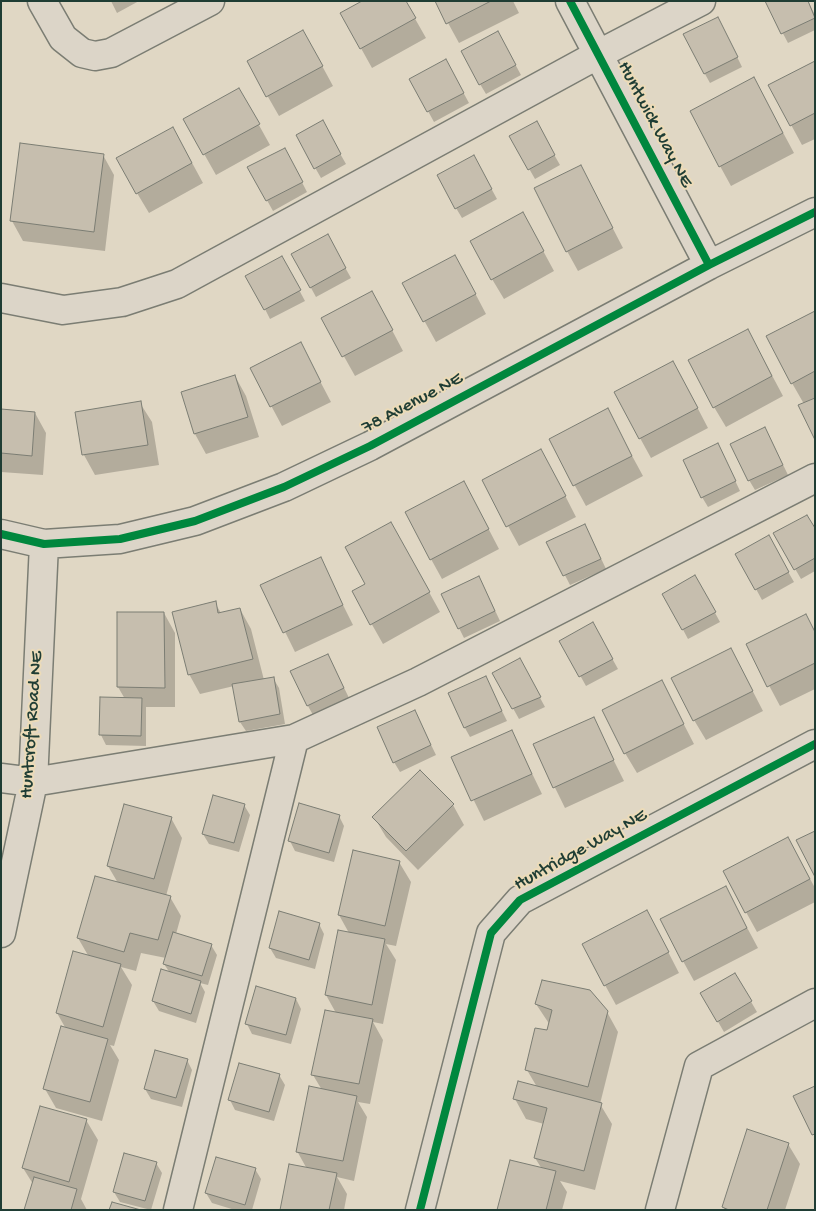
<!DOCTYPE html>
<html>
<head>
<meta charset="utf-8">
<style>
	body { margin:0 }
	#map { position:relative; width:816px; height:1211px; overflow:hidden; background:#e0d7c4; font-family:"Gochi Hand",sans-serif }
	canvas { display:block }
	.frame { position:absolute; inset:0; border:2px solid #1f3d34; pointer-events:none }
</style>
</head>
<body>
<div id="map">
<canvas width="816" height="1211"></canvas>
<div class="frame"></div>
</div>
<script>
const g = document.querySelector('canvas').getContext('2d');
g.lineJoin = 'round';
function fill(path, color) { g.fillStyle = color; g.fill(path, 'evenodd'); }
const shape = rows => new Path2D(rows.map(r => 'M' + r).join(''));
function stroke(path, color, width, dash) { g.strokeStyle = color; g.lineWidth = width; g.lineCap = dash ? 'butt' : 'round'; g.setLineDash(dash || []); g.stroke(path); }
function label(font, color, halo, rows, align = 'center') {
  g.font = font + ' "Gochi Hand",sans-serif'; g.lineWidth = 4; g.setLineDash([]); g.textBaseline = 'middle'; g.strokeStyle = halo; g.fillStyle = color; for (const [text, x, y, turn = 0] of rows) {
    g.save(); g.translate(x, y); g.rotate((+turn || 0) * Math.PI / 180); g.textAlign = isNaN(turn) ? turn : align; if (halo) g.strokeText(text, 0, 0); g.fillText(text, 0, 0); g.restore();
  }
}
const shadow = shape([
	[111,1,139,1,117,13],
	[405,1,426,38,372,68,342,14],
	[436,1,513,1,519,13,459,43],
	[766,1,808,1,815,15,815,30,788,43],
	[723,28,742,67,710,83,705,74],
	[503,42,521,75,486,94,480,84],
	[314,51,333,86,279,116,248,62],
	[815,62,815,139,802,145,770,86],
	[451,70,469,103,434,122,411,80],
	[765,99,794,153,731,186,720,166],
	[250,109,270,145,216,175,185,120],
	[322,122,346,164,321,178,297,136],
	[536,123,560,165,535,179,511,137],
	[184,148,203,183,149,213,137,193],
	[103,155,114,175,105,251,23,241,12,221],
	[474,157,497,199,462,218,456,208],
	[290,159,307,192,273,211,249,168],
	[581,167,623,248,578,271,567,251],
	[534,234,554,271,504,299,492,279],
	[333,246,351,278,316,297,293,255],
	[282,258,305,301,270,319,265,309],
	[466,276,486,314,436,342,404,284],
	[815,312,815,437,804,404,792,383],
	[383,313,403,351,355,376,323,319],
	[300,343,331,402,282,426,251,368],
	[759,351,783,396,726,427,714,407],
	[235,376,246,396,259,437,206,454,195,434],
	[684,382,708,428,651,458,640,438],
	[140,403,152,422,159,465,95,475,84,455,77,413],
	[1,410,35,413,46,433,43,475,1,472],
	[618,430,643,476,586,506,550,440],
	[770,438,788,475,755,490,749,480],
	[723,455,740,491,708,507,702,497],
	[552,470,576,517,519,546,483,480],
	[475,503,499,549,442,579,431,559],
	[815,530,815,571,801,579,775,534],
	[590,535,606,569,570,585,548,542],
	[768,537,794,582,762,600,737,554],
	[402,543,440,612,383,644,353,591,367,584],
	[320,559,353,625,295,652,262,585],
	[695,576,720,622,688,639,664,594],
	[484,587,500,621,464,638,459,628],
	[215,603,221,613,240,609,251,629,264,680,273,678,279,688,285,724,246,731,240,722,234,686,200,694,189,674],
	[118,613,164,613,175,633,175,707,146,707,146,746,106,745,101,735,125,699,118,687],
	[593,624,618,669,586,686,561,641],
	[815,632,815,689,780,706,747,644],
	[731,649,763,711,706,740,694,720],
	[519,659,545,707,519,719,494,674],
	[333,665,349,698,313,715,308,706],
	[485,677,507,721,470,737,465,728],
	[662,682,694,744,637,773,625,753],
	[415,712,436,755,400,772,394,762],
	[593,719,624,781,565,808,534,745],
	[512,732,542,794,484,821,453,758],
	[125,805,171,818,182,838,166,896,170,897,181,916,176,934,211,945,217,955,208,985,200,983,205,992,196,1023,159,1011,153,1001,170,973,164,964,166,958,141,953,136,971,121,967,132,985,114,1046,110,1045,119,1060,102,1121,56,1108,45,1089,66,1029,57,1013,89,957,78,938,118,883,108,866],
	[244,805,250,815,239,852,209,844,203,834],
	[453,805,464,825,418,870,386,837,374,817],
	[339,816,344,826,334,862,295,851,290,841],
	[788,838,815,888,815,902,757,932,746,912],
	[354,852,399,862,411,882,396,946,386,944,396,960,383,1024,373,1022,383,1040,370,1104,358,1102,367,1117,354,1181,337,1177,347,1194,344,1210,281,1210,307,1169,297,1151,322,1090,313,1075,336,1013,326,995,349,933,339,915],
	[736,907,758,948,694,981,683,961],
	[647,911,679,973,616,1005,605,985],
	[319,924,324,934,315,969,276,958,270,948],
	[735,974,757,1012,724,1032,702,994],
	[296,999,301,1009,291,1044,252,1034,247,1024],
	[536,1004,607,1012,618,1032,600,1104,612,1124,595,1190,560,1181,567,1192,562,1210,498,1210,542,1169,535,1158,544,1124,526,1119,515,1099,537,1087,527,1070,550,1025],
	[187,1060,192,1070,182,1107,151,1099,145,1089],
	[279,1075,285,1085,274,1121,235,1110,230,1100],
	[86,1120,98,1140,81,1199,87,1210,25,1210,33,1184,23,1168],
	[788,1144,800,1164,785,1210,725,1210,723,1207],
	[156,1163,162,1173,151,1210,120,1202,114,1192],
	[255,1169,261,1179,252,1210,235,1210,212,1203,206,1193]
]);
const building = shape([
	[362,1,406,1,416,18,360,49,340,13,362,1],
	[435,1,491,1,446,24,435,1],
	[765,1,808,1,815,18,781,34,765,1],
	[718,17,738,57,704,74,683,34,718,17],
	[303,30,323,66,266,97,247,61,303,30],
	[498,31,516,65,479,85,461,51,498,31],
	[446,59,464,93,427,112,409,79,446,59],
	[815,61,815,113,790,126,768,85,815,61],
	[754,77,783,133,719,167,690,111,754,77],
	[239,88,260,124,203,155,183,119,239,88],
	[323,120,341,154,314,169,296,135,323,120],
	[537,121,555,155,528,170,509,136,537,121],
	[173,127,192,163,136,194,116,158,173,127],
	[20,143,104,154,94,232,10,221,20,143],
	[285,148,303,182,266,201,247,167,285,148],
	[474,155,492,189,455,209,437,175,474,155],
	[581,165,613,228,566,252,534,188,581,165],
	[523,212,544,251,491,280,470,241,523,212],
	[328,234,346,268,310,288,291,254,328,234],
	[455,255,476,294,423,322,402,283,455,255],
	[282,256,301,290,264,310,245,276,282,256],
	[372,291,393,330,342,357,321,318,372,291],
	[815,311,815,371,791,384,766,336,815,311],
	[748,329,772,376,713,408,688,360,748,329],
	[301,342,321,382,270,407,250,368,301,342],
	[673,361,698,408,639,439,614,392,673,361],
	[235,375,248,417,194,434,181,392,235,375],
	[815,398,815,440,798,405,815,398],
	[141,401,148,445,82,455,75,412,141,401],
	[608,408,632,456,573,486,549,439,608,408],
	[1,409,35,412,32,456,1,453,1,409],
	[765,427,783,465,748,481,730,444,765,427],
	[718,443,736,481,701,498,683,460,718,443],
	[541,449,566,496,506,527,482,480,541,449],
	[464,481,489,529,430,560,405,512,464,481],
	[807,515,815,528,815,558,794,570,773,533,807,515],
	[391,522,430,592,370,625,352,591,365,584,345,547,391,522],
	[585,524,601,559,563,576,546,542,585,524],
	[769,535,789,572,755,590,735,554,769,535],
	[321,557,343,605,283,633,260,585,321,557],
	[695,575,716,612,682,630,662,594,695,575],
	[479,576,495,611,458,629,441,594,479,576],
	[216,601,218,613,240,608,253,659,188,675,172,612,216,601],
	[117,612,164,612,165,688,117,687,117,612],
	[806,614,815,632,815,663,767,687,746,644,806,614],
	[593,622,613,659,579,677,559,641,593,622],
	[731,648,753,691,693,721,671,678,731,648],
	[328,654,344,688,307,706,290,671,328,654],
	[520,658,541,697,512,709,492,673,520,658],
	[486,676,502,711,464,728,448,693,486,676],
	[274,677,280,714,239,722,232,684,274,677],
	[662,680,684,724,624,754,602,710,662,680],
	[100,697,142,698,141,736,99,735,100,697],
	[415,710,431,745,393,763,377,727,415,710],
	[594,717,614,760,553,788,533,744,594,717],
	[512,730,532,774,471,801,451,757,512,730],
	[420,770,454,804,406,851,372,817,420,770],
	[213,795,245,804,234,843,202,834,213,795],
	[299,803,340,815,329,853,288,841,299,803],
	[124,804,172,817,154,879,107,866,124,804],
	[815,831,815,877,796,840,815,831],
	[788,837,810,879,745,913,723,871,788,837],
	[353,850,400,861,385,926,338,915,353,850],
	[95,876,171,896,158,940,130,933,124,952,77,938,95,876],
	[726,886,747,928,682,962,660,919,726,886],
	[647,910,669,952,604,986,582,944,647,910],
	[279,911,320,923,309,960,269,948,279,911],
	[338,930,385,939,372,1005,325,995,338,930],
	[173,932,212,944,202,976,163,964,173,932],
	[73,951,121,964,103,1027,56,1013,73,951],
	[161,969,201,981,191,1014,152,1001,161,969],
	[735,973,752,1001,717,1022,700,993,735,973],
	[542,980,590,990,608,1011,588,1087,525,1070,535,1028,547,1030,552,1010,535,1004,542,980],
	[256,986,296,998,286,1035,245,1024,256,986],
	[325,1010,373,1019,359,1084,311,1075,325,1010],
	[61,1026,108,1039,90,1102,43,1089,61,1026],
	[155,1050,188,1059,176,1098,144,1089,155,1050],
	[239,1063,280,1074,269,1112,228,1100,239,1063],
	[518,1081,602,1103,584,1171,534,1158,547,1108,513,1099,518,1081],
	[309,1086,357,1096,343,1161,296,1152,309,1086],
	[815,1086,815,1134,812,1135,793,1096,815,1086],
	[40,1106,87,1119,69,1182,22,1168,40,1106],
	[747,1129,789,1143,767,1210,729,1210,722,1207,747,1129],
	[124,1153,157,1162,145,1201,113,1192,124,1153],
	[216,1157,256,1168,245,1205,205,1193,216,1157],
	[510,1160,556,1171,546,1210,497,1210,510,1160],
	[289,1164,337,1173,329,1210,280,1210,289,1164],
	[34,1177,77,1189,71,1210,24,1210,34,1177],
	[112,1202,141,1210,109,1210,112,1202]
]);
const minor = shape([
	[42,1,63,38,82,53,95,56,111,53,210,1],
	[570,1,709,265],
	[1,298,63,310,122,302,177,284,599,54,701,1],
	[1,534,44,544,120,539,195,521,284,487,370,446,709,265,815,212],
	[1,778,33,782,294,739,418,682,815,478],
	[1,933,33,782,44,544],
	[178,1210,294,739],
	[420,1210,491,933,520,900,815,744],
	[660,1210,699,1066,815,1003]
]);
const cycleway = shape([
	[570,1,709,265],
	[1,534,44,544,120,539,195,521,284,487,370,446,709,265,815,212],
	[420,1210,491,933,520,900,815,744]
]);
const streetNames = [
	["Huntwick Way NE",654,125,62],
	["78 Avenue NE",413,404,-28],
	["Huntcroft Road NE",33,725,-86],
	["Huntridge Way NE",581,851,-29]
];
fill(shadow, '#0003');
fill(building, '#c6beae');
stroke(building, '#7b7d73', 1);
stroke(minor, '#7b7d73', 31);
stroke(minor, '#dcd5c8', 28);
stroke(cycleway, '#00873e', 8);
label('19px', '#1f3d34', '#ecdbb8', streetNames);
</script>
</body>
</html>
